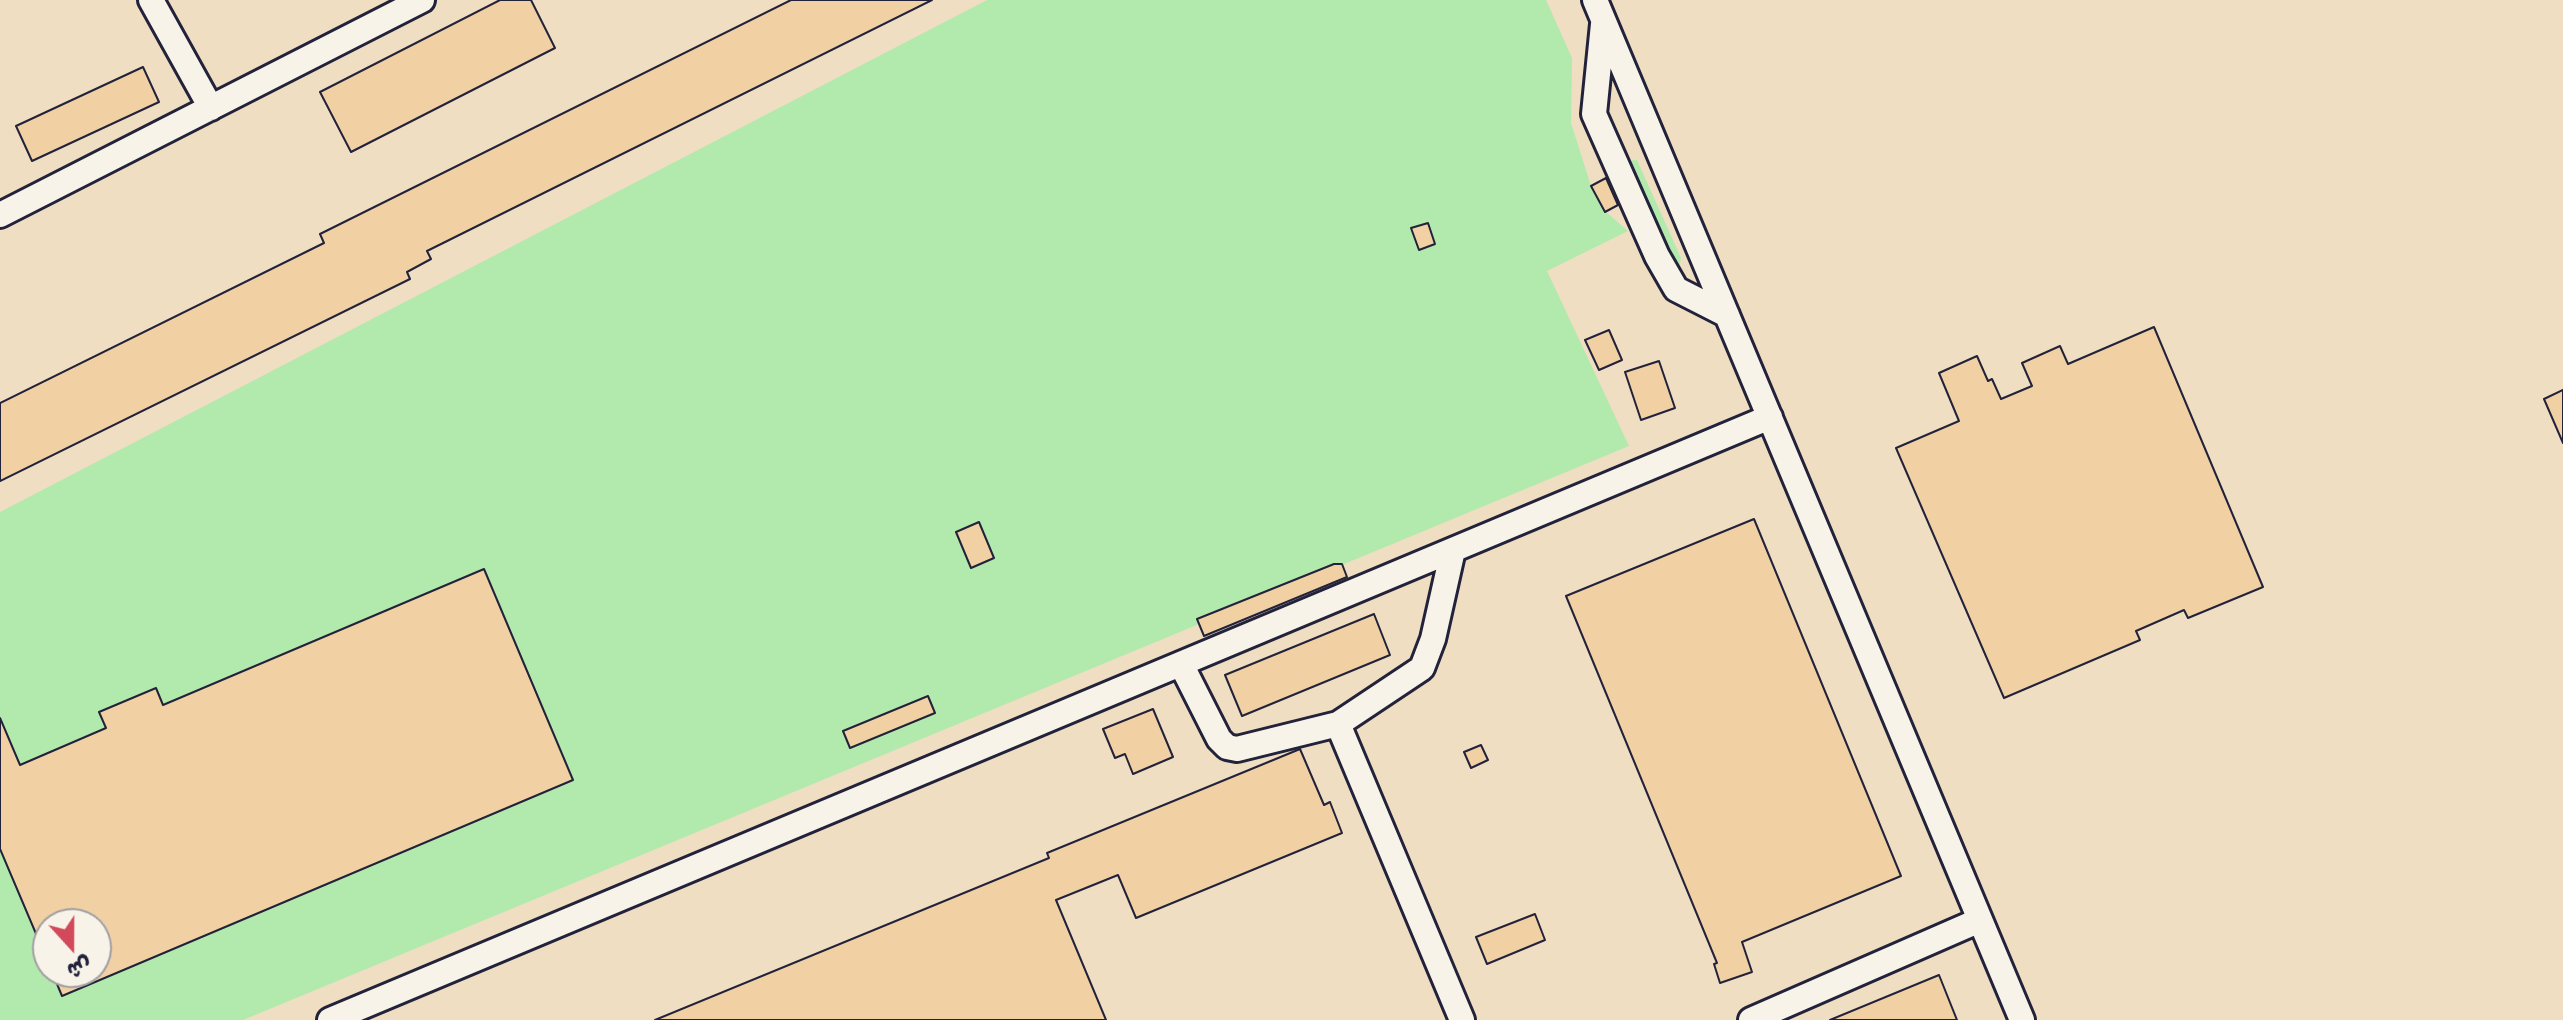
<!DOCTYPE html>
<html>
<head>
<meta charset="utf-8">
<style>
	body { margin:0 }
	#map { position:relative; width:2563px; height:1020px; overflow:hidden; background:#f5e9d3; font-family:Delius,"Playpen Sans Arabic",sans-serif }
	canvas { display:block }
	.north { position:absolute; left:32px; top:908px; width:80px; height:80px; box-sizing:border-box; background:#f7f3e8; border:2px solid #a29fa3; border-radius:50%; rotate:159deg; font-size:22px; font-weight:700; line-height:32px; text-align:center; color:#22223b }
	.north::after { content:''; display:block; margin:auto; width:28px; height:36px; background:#d1495b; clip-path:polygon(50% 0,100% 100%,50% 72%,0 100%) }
</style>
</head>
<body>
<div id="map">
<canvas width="2563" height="1020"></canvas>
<div class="north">ش</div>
</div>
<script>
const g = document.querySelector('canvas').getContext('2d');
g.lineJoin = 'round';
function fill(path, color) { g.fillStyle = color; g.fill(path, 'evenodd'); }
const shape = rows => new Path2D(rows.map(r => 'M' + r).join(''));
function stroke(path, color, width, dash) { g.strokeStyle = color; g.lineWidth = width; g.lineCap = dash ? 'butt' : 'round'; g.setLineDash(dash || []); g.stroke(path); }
const built = shape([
	[0,0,2563,0,2563,1020,0,1020],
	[48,924,96,924,96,972,48,972]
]);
const green = shape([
	[987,0,1546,0,1572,58,1571,123,1591,186,1606,212,1628,231,1547,271,1629,446,243,1020,0,1020,0,512],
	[48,924,96,924,96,972,48,972],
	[1637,160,1681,258,1679,268,1668,263,1627,161]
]);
const building = shape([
	[500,0,531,0,555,48,351,152,320,92,500,0],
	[791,0,932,0,427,251,431,259,407,272,410,279,0,481,0,403,324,243,320,234,791,0],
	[143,67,159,102,32,161,16,126,143,67],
	[1606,178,1618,205,1605,212,1591,186,1606,178],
	[1428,223,1435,244,1419,250,1411,228,1428,223],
	[2154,327,2263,587,2188,618,2184,610,2136,631,2140,640,2004,698,1896,448,1959,421,1939,373,1977,356,1988,381,1992,379,2001,399,2032,386,2022,363,2060,346,2068,364,2154,327],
	[1609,330,1622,360,1599,370,1585,340,1609,330],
	[1659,361,1675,408,1641,420,1625,372,1659,361],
	[2563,390,2563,443,2544,399,2563,390],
	[1754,519,1901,876,1742,942,1752,972,1720,983,1714,964,1717,963,1566,596,1754,519],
	[979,522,994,558,971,568,956,532,979,522],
	[1334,564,1342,564,1347,577,1204,636,1197,619,1334,564],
	[484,569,573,780,62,996,52,972,96,972,96,924,48,924,48,962,0,849,0,718,20,765,106,728,99,712,156,688,163,705,484,569],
	[1374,614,1390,655,1242,716,1225,675,1374,614],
	[928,696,935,713,850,748,843,731,928,696],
	[1153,709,1173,757,1133,774,1125,754,1115,758,1103,729,1153,709],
	[1481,745,1488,760,1471,768,1464,752,1481,745],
	[1300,749,1324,805,1330,802,1342,833,1136,918,1118,875,1056,900,1106,1020,655,1020,1049,858,1047,853,1300,749],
	[1535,914,1545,940,1487,964,1476,937,1535,914],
	[1939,975,1957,1020,1830,1020,1939,975]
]);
const minor = shape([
	[151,0,211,108],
	[1595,0,2022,1020],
	[1603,24,1594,114,1657,256,1676,289,1727,315],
	[0,215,422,0],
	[1453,550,1433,639,1422,668,1338,724,1462,1020],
	[1181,664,1219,739,1227,747,1237,749,1338,724],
	[330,1020,1770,417],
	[1751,1020,1980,920]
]);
fill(built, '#f0dec2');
fill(green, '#b2e9ad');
fill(building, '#f1d1a3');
stroke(building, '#22223b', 2);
stroke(minor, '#22223b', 30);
stroke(minor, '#f7f3e8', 24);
</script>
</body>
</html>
